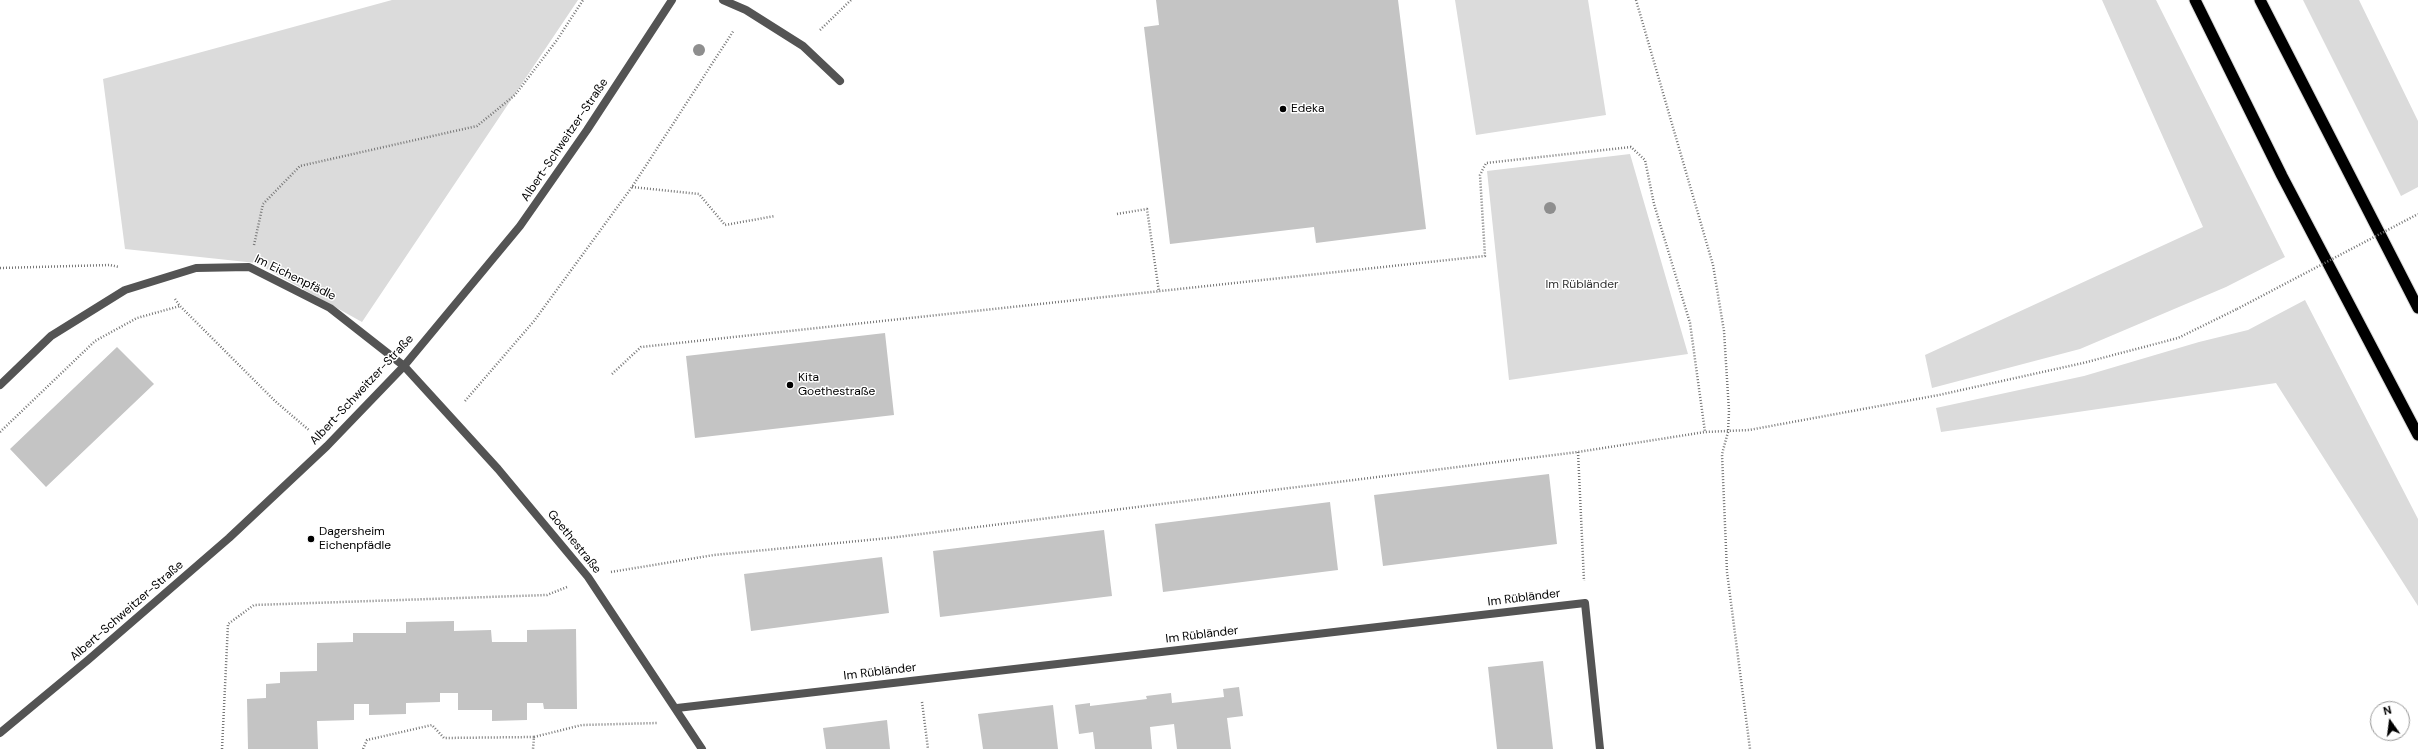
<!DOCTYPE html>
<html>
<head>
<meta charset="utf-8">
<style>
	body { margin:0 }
	#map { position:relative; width:2418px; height:749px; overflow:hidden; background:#fff; font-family:"DM Sans",sans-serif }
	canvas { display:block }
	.north { position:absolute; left:2370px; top:701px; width:40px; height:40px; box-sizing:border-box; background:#fff; border:1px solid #999; border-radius:50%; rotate:346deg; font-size:11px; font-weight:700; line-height:16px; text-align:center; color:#000 }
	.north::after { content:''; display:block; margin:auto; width:14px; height:18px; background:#000; clip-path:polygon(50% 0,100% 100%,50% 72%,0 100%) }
</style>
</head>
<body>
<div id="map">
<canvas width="2418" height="749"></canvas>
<div class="north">N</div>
</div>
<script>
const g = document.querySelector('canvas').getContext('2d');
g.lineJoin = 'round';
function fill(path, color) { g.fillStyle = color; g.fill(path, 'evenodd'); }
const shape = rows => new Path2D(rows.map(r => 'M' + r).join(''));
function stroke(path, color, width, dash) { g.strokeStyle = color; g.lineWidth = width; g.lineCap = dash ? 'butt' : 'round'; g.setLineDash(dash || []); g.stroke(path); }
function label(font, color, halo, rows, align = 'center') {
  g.font = font + ' "DM Sans",sans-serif'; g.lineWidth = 3; g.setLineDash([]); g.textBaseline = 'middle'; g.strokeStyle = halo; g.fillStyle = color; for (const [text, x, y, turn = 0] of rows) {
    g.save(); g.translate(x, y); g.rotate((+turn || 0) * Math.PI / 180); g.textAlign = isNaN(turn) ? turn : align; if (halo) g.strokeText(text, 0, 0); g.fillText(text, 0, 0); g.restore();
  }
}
const green = shape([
	[392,0,578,0,362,322,256,263,125,249,103,79],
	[1455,0,1588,0,1606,115,1476,135],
	[2102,0,2156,0,2285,257,2226,287,2080,349,1932,388,1925,355,2203,227],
	[2303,0,2359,0,2418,121,2418,187,2401,196],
	[1630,154,1688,354,1509,380,1487,171],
	[2305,300,2418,519,2418,606,2276,383,1941,432,1936,408,2084,376,2199,342,2248,330]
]);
const building = shape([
	[1156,0,1398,0,1426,229,1316,243,1314,227,1170,244,1144,27,1159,25],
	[885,333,894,415,695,438,686,356],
	[117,347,154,384,46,487,10,449],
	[1549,474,1557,544,1383,566,1374,495],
	[1330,502,1338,570,1163,592,1155,524],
	[1104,530,1112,596,940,617,933,551],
	[882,557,889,613,751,631,744,574],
	[454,621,454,631,491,630,492,642,527,642,527,630,576,629,577,709,544,709,543,703,527,703,527,720,492,721,492,710,458,710,458,693,440,693,440,702,406,703,406,714,369,715,369,704,354,704,354,720,317,721,318,749,248,749,247,699,266,698,266,684,280,683,280,672,317,671,317,643,353,642,353,633,406,633,406,622],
	[1543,661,1553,749,1497,749,1488,667],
	[1239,687,1243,716,1227,718,1231,749,1177,749,1174,724,1150,727,1152,749,1095,749,1093,732,1079,734,1075,705,1090,703,1090,706,1131,701,1147,699,1146,696,1171,693,1172,703,1224,697,1223,689],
	[1053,705,1058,749,983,749,978,714],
	[887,720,890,749,826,749,823,728]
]);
const path = shape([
	[1636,0,1713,265,1724,331,1729,411,1728,432,1722,454,1727,572,1750,749],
	[820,30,851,0],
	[632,187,699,194,725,225,775,216],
	[1117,214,1147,209,1159,292],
	[254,245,263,204,300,166,477,126,515,95,557,40,583,0],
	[0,268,110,265,119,267],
	[175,299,180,306,275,401,310,431],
	[612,374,641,347,1485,256,1480,175,1486,163,1631,147,1645,160,1654,204,1690,323,1705,432],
	[465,401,534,321,632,187,734,30],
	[0,432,95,341,137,318,180,306],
	[1578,452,1584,581],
	[611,572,714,555,889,538,1578,452,1705,432,1749,430,1939,395,2083,363,2178,338,2237,309],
	[922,702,928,749],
	[534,737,582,725,658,723],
	[222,749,228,624,254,605,547,595,567,587],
	[363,749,367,740,432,725,444,738,534,737,533,749]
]);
const service = shape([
	[723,0,746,10,803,46,840,81]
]);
const minor = shape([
	[0,385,51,336,125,290,196,268,249,267,330,308,404,366,498,469,588,577,702,749],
	[677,708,1585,603,1600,749]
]);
const tertiary = shape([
	[0,733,88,660,229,538,327,446,404,366,520,226,587,130,672,0]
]);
const trunk = shape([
	[2195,0,2282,176,2418,435],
	[2260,0,2418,308]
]);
const pathBridge = shape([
	[2237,309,2418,214]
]);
const trees = [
	[699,50],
	[1550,208]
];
const markers = [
	[1283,109,4,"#000"],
	[790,385,4,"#000"],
	[311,539,4,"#000"]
];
const poiNames = [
	["Edeka",1291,109],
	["Kita",798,378],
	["Goethestraße",798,392],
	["Dagersheim",319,532],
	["Eichenpfädle",319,546]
];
const streetNames = [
	["Albert-Schweitzer-Straße",565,140,-56],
	["Im Eichenpfädle",295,278,26],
	["Albert-Schweitzer-Straße",362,390,-47],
	["Goethestraße",574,542,51],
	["Im Rübländer",1524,598,-7],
	["Albert-Schweitzer-Straße",127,611,-41],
	["Im Rübländer",1202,635,-7],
	["Im Rübländer",880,672,-7]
];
const parkNames = [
	["Im Rübländer",1582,285]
];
fill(green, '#dbdbdb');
fill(building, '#c4c4c4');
stroke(trunk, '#dbdbdb', 13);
stroke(path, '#767676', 2.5, [1, 2]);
stroke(service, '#545454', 8);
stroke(minor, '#545454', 8);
stroke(tertiary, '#545454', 8);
stroke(trunk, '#000', 11);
stroke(pathBridge, '#767676', 2.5, [1, 2]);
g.fillStyle = '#8e8e8e';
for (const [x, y] of trees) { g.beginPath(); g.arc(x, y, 6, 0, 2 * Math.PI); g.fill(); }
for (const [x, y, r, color] of markers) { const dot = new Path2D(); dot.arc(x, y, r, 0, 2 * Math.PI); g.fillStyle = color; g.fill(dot); stroke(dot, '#fff', 1.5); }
label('12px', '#000', '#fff', poiNames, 'left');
label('12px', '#000', '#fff', streetNames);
label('12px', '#323232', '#fff', parkNames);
</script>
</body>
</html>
